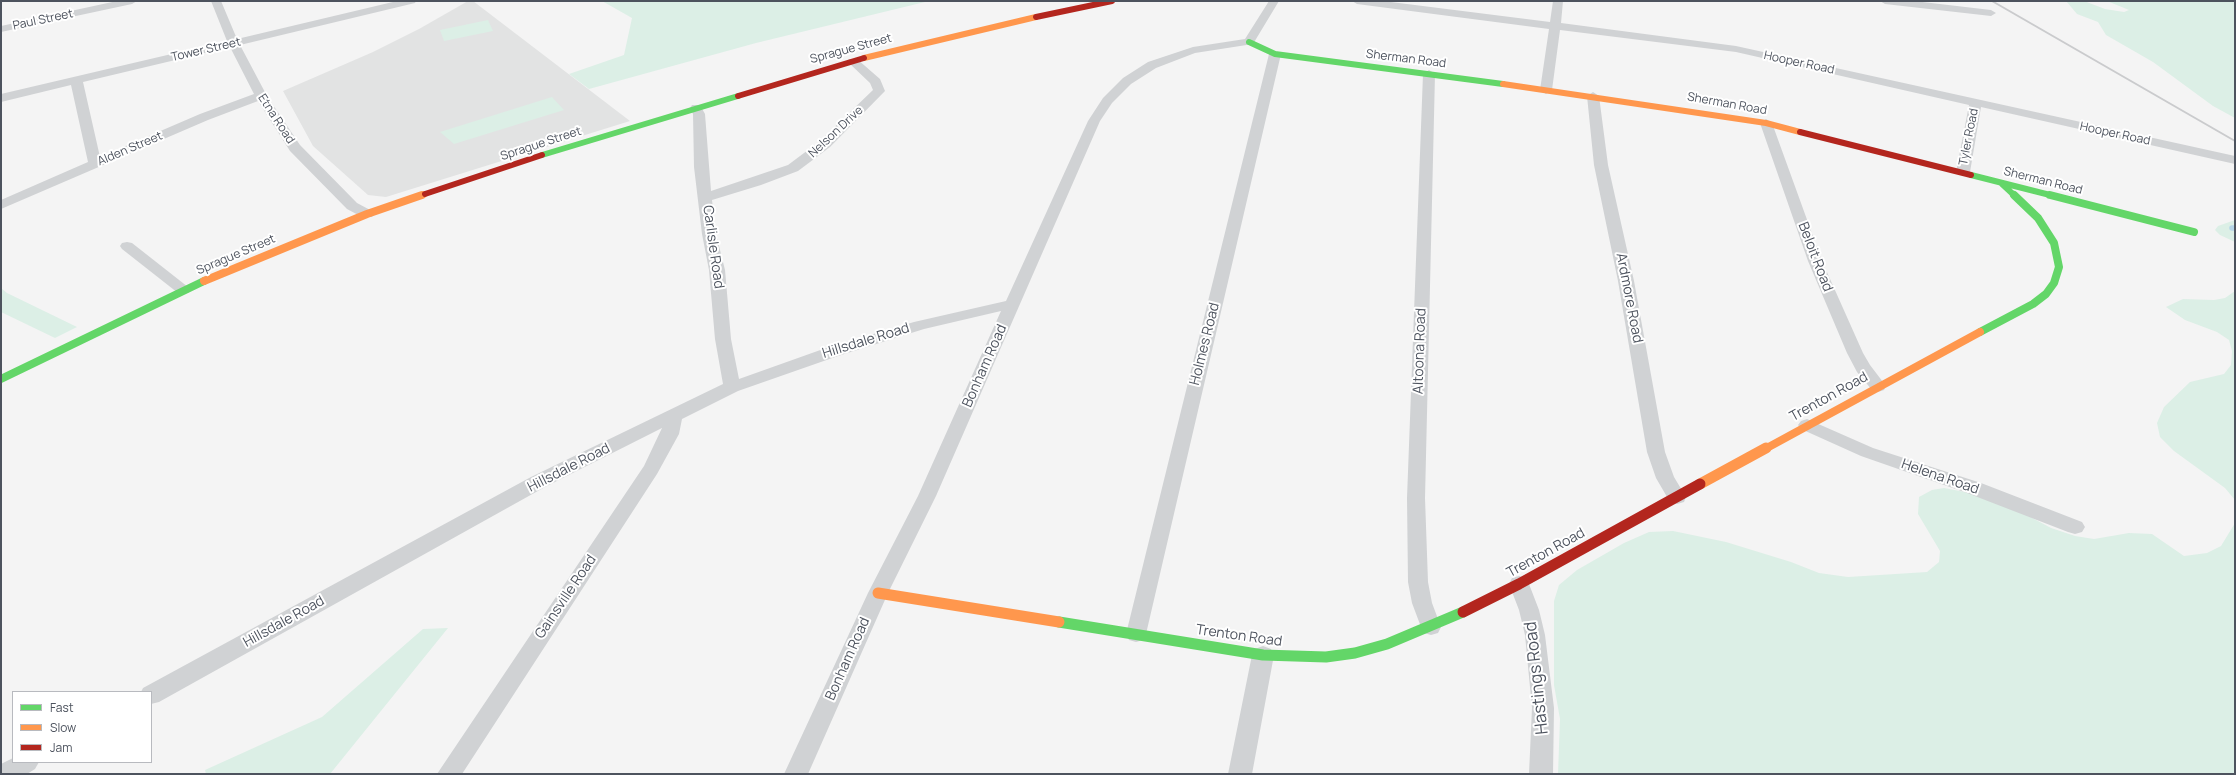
<!DOCTYPE html>
<html>
<head>
<meta charset="utf-8">
<style>
	body { margin:0 }
	#map { position:relative; width:2236px; height:775px; overflow:hidden; background:#f4f4f4; font-family:Manrope,sans-serif }
	canvas { display:block }
	.frame { position:absolute; inset:0; border:2px solid #4d535e; pointer-events:none }
	.legend { position:absolute; left:12px; top:691px; width:140px; height:72px; box-sizing:border-box; background:#fff; border:1px solid #b8babf; margin:0; padding:5px 7px; list-style:none; font-size:12px; color:#4d535e }
	.legend li { display:flex; align-items:center; gap:8px; height:20px }
	.legend b { width:20px; border:1px solid #b8babf }
</style>
</head>
<body>
<div id="map">
<canvas width="2236" height="775"></canvas>
<div class="frame"></div>
<ul class="legend">
<li><b style="height:5px;background:#63d668"></b>Fast</li>
<li><b style="height:5px;background:#ff974d"></b>Slow</li>
<li><b style="height:5px;background:#b3261e"></b>Jam</li>
</ul>
</div>
<script>
const g = document.querySelector('canvas').getContext('2d');
g.lineJoin = 'round';
function fill(path, color) { g.fillStyle = color; g.fill(path, 'evenodd'); }
const shape = rows => new Path2D(rows.map(r => 'M' + r).join(''));
function stroke(path, color, width, dash) { g.strokeStyle = color; g.lineWidth = width; g.lineCap = dash ? 'butt' : 'round'; g.setLineDash(dash || []); g.stroke(path); }
function label(font, color, halo, rows, align = 'center') {
  g.font = font + ' Manrope,sans-serif'; g.lineWidth = 4; g.setLineDash([]); g.textBaseline = 'middle'; g.strokeStyle = halo; g.fillStyle = color; for (const [text, x, y, turn = 0] of rows) {
    g.save(); g.translate(x, y); g.rotate((+turn || 0) * Math.PI / 180); g.textAlign = isNaN(turn) ? turn : align; if (halo) g.strokeText(text, 0, 0); g.fillText(text, 0, 0); g.restore();
  }
}
const education = shape([
	[468,1,473,1,630,121,386,197,368,195,313,146,283,91,373,52,419,29]
]);
const green = shape([
	[602,1,929,1,756,43,589,89,569,74,624,55,632,18],
	[2066,1,2084,1,2105,9,2124,12,2129,10,2107,1,2235,1,2235,118,2213,106,2153,62,2106,35,2098,22,2077,14],
	[488,20,493,31,444,41,440,30],
	[552,97,564,110,454,144,440,132],
	[2235,220,2235,242,2220,235,2215,230,2218,226],
	[1,288,7,293,77,327,55,338,1,312],
	[2235,291,2235,500,2225,488,2174,451,2160,437,2157,423,2164,407,2190,382,2224,374,2231,365,2232,351,2229,340,2217,332,2185,320,2166,307,2183,299,2214,300,2225,298],
	[1944,488,1965,492,2023,513,2051,528,2075,536,2094,539,2129,533,2152,534,2184,556,2207,553,2221,546,2235,523,2235,774,1558,774,1560,719,1554,685,1554,601,1559,585,1577,570,1624,543,1649,532,1673,531,1726,542,1791,562,1819,573,1848,577,1927,572,1939,562,1940,551,1918,514,1919,497,1932,490],
	[448,628,330,774,206,774,205,770,322,717,423,629]
]);
const stream = shape([
	[2232,228,2235,228]
]);
const street = shape([
	[117,1,137,1,132,4,1,32,1,26,117,1],
	[211,1,221,1,237,39,397,1,416,1,415,3,240,45,267,96,300,145,357,203,372,211,374,214,372,217,362,217,347,209,290,151,258,101,208,120,1,209,1,200,88,162,71,85,1,102,1,94,227,41,211,1],
	[230,47,254,94,200,114,100,157,83,82,230,47],
	[1269,1,1279,1,1253,44,1195,53,1156,68,1131,84,1112,103,1100,121,936,496,888,593,808,774,784,774,868,593,918,496,1001,311,924,329,838,356,738,391,682,419,679,434,657,474,462,774,437,774,644,466,662,428,545,487,159,702,151,704,151,692,141,692,143,688,531,477,723,384,715,339,709,270,702,234,694,167,693,114,690,108,692,105,700,105,705,114,711,191,788,165,820,141,873,90,870,83,849,63,847,61,849,59,857,59,880,79,885,91,830,147,798,171,761,185,712,200,716,234,725,270,731,339,739,379,826,348,914,322,1006,301,1088,121,1103,98,1123,78,1148,62,1193,47,1245,39,1269,1],
	[1352,1,1383,1,1550,22,1553,1,1563,1,1561,23,1736,46,2235,156,2235,164,1981,107,1970,172,1963,176,1956,172,1969,105,1736,52,1560,30,1552,90,1546,94,1540,90,1549,29,1357,4,1352,1],
	[1880,1,1914,1,1991,10,1996,13,1991,16,1885,4,1880,1],
	[1275,51,1281,54,1146,634,1143,640,1136,642,1129,640,1126,634,1269,54,1275,51],
	[1429,70,1435,74,1425,498,1428,582,1432,603,1441,627,1438,633,1431,635,1424,633,1421,627,1412,603,1408,582,1407,498,1423,74,1429,70],
	[1593,92,1599,96,1608,165,1634,281,1665,452,1674,477,1686,497,1684,502,1677,504,1670,502,1656,478,1647,452,1618,281,1594,165,1587,96,1593,92],
	[1766,119,1772,123,1822,261,1863,353,1870,365,1886,386,1884,390,1878,392,1872,390,1857,372,1847,353,1808,261,1760,123,1766,119],
	[127,242,132,243,188,287,191,290,188,293,178,293,122,249,120,246,122,243,127,242],
	[1807,419,1873,448,1981,483,2082,522,2085,527,2082,532,2075,534,2068,532,1967,493,1861,456,1801,429,1798,425,1801,421,1807,419],
	[1519,576,1526,578,1529,584,1539,610,1545,635,1554,708,1553,774,1529,774,1532,708,1525,635,1519,610,1509,584,1512,578,1519,576],
	[1263,646,1271,649,1274,655,1252,774,1228,774,1252,655,1255,649,1263,646],
	[13,758,13,762,39,762,35,769,27,774,1,774,1,764,13,758]
]);
const fastFar2 = shape([
	[1249,42,1275,54,1503,84],
	[542,155,738,96],
	[1971,175,2054,196],
	[2001,183,2015,196]
]);
const fastFar1 = shape([
	[2050,195,2194,232],
	[1980,332,2033,304,2046,294,2054,283,2059,267,2054,243,2038,218,2014,195],
	[1,379,204,281]
]);
const fast = shape([
	[1059,622,1263,655,1326,657,1355,653,1387,644,1463,612]
]);
const slowFar2 = shape([
	[864,58,1036,17],
	[1503,84,1766,123,1800,132],
	[419,196,425,194]
]);
const slowFar1 = shape([
	[204,281,367,214,422,195],
	[1765,449,1980,332]
]);
const slow = shape([
	[1700,484,1766,448],
	[878,593,1059,622]
]);
const jamFar1 = shape([
	[1036,17,1112,1],
	[738,96,864,58],
	[1800,132,1971,175],
	[425,194,542,155]
]);
const jam = shape([
	[1463,612,1519,584,1700,484]
]);
const rail = shape([
	[1992,1,2235,141]
]);
const farStreetnames = [
	["Paul Street",43,20,-12],
	["Sprague Street",851,49,-15],
	["Tower Street",206,50,-13],
	["Sherman Road",1406,59,7],
	["Hooper Road",1799,63,12],
	["Sherman Road",1727,104,10],
	["Etna Road",276,119,57],
	["Nelson Drive",836,132,-43],
	["Hooper Road",2115,134,12],
	["Tyler Road",1969,137,-79],
	["Sprague Street",541,144,-18],
	["Alden Street",130,149,-23],
	["Sherman Road",2043,181,14],
	["Sprague Street",236,255,-23]
];
const streetNames = [
	["Carlisle Road",713,247,82],
	["Beloit Road",1815,257,69],
	["Ardmore Road",1629,298,79],
	["Hillsdale Road",866,341,-17],
	["Holmes Road",1205,344,-76],
	["Altoona Road",1420,351,-88],
	["Bonham Road",985,366,-66],
	["Trenton Road",1829,397,-29],
	["Hillsdale Road",569,468,-27],
	["Helena Road",1940,477,19],
	["Trenton Road",1546,553,-29],
	["Gainsville Road",566,597,-56],
	["Hillsdale Road",284,622,-29],
	["Trenton Road",1239,636,8],
	["Bonham Road",848,659,-66]
];
const nearStreetnames = [
	["Hastings Road",1537,678,-96]
];
fill(education, '#e2e3e3');
fill(green, '#dcefe6');
stroke(stream, '#b6d5e7', 5.5);
fill(street, '#d0d2d4');
stroke(fastFar2, '#63d668', 6);
stroke(fastFar1, '#63d668', 8);
stroke(fast, '#63d668', 11);
stroke(slowFar2, '#ff974d', 6);
stroke(slowFar1, '#ff974d', 8);
stroke(slow, '#ff974d', 11);
stroke(jamFar1, '#b3261e', 6);
stroke(jam, '#b3261e', 11);
stroke(rail, '#cacbcd', 2);
label('12px', '#4d535e', '#fff', farStreetnames);
label('14px', '#4d535e', '#fff', streetNames);
label('17px', '#4d535e', '#fff', nearStreetnames);
</script>
</body>
</html>
